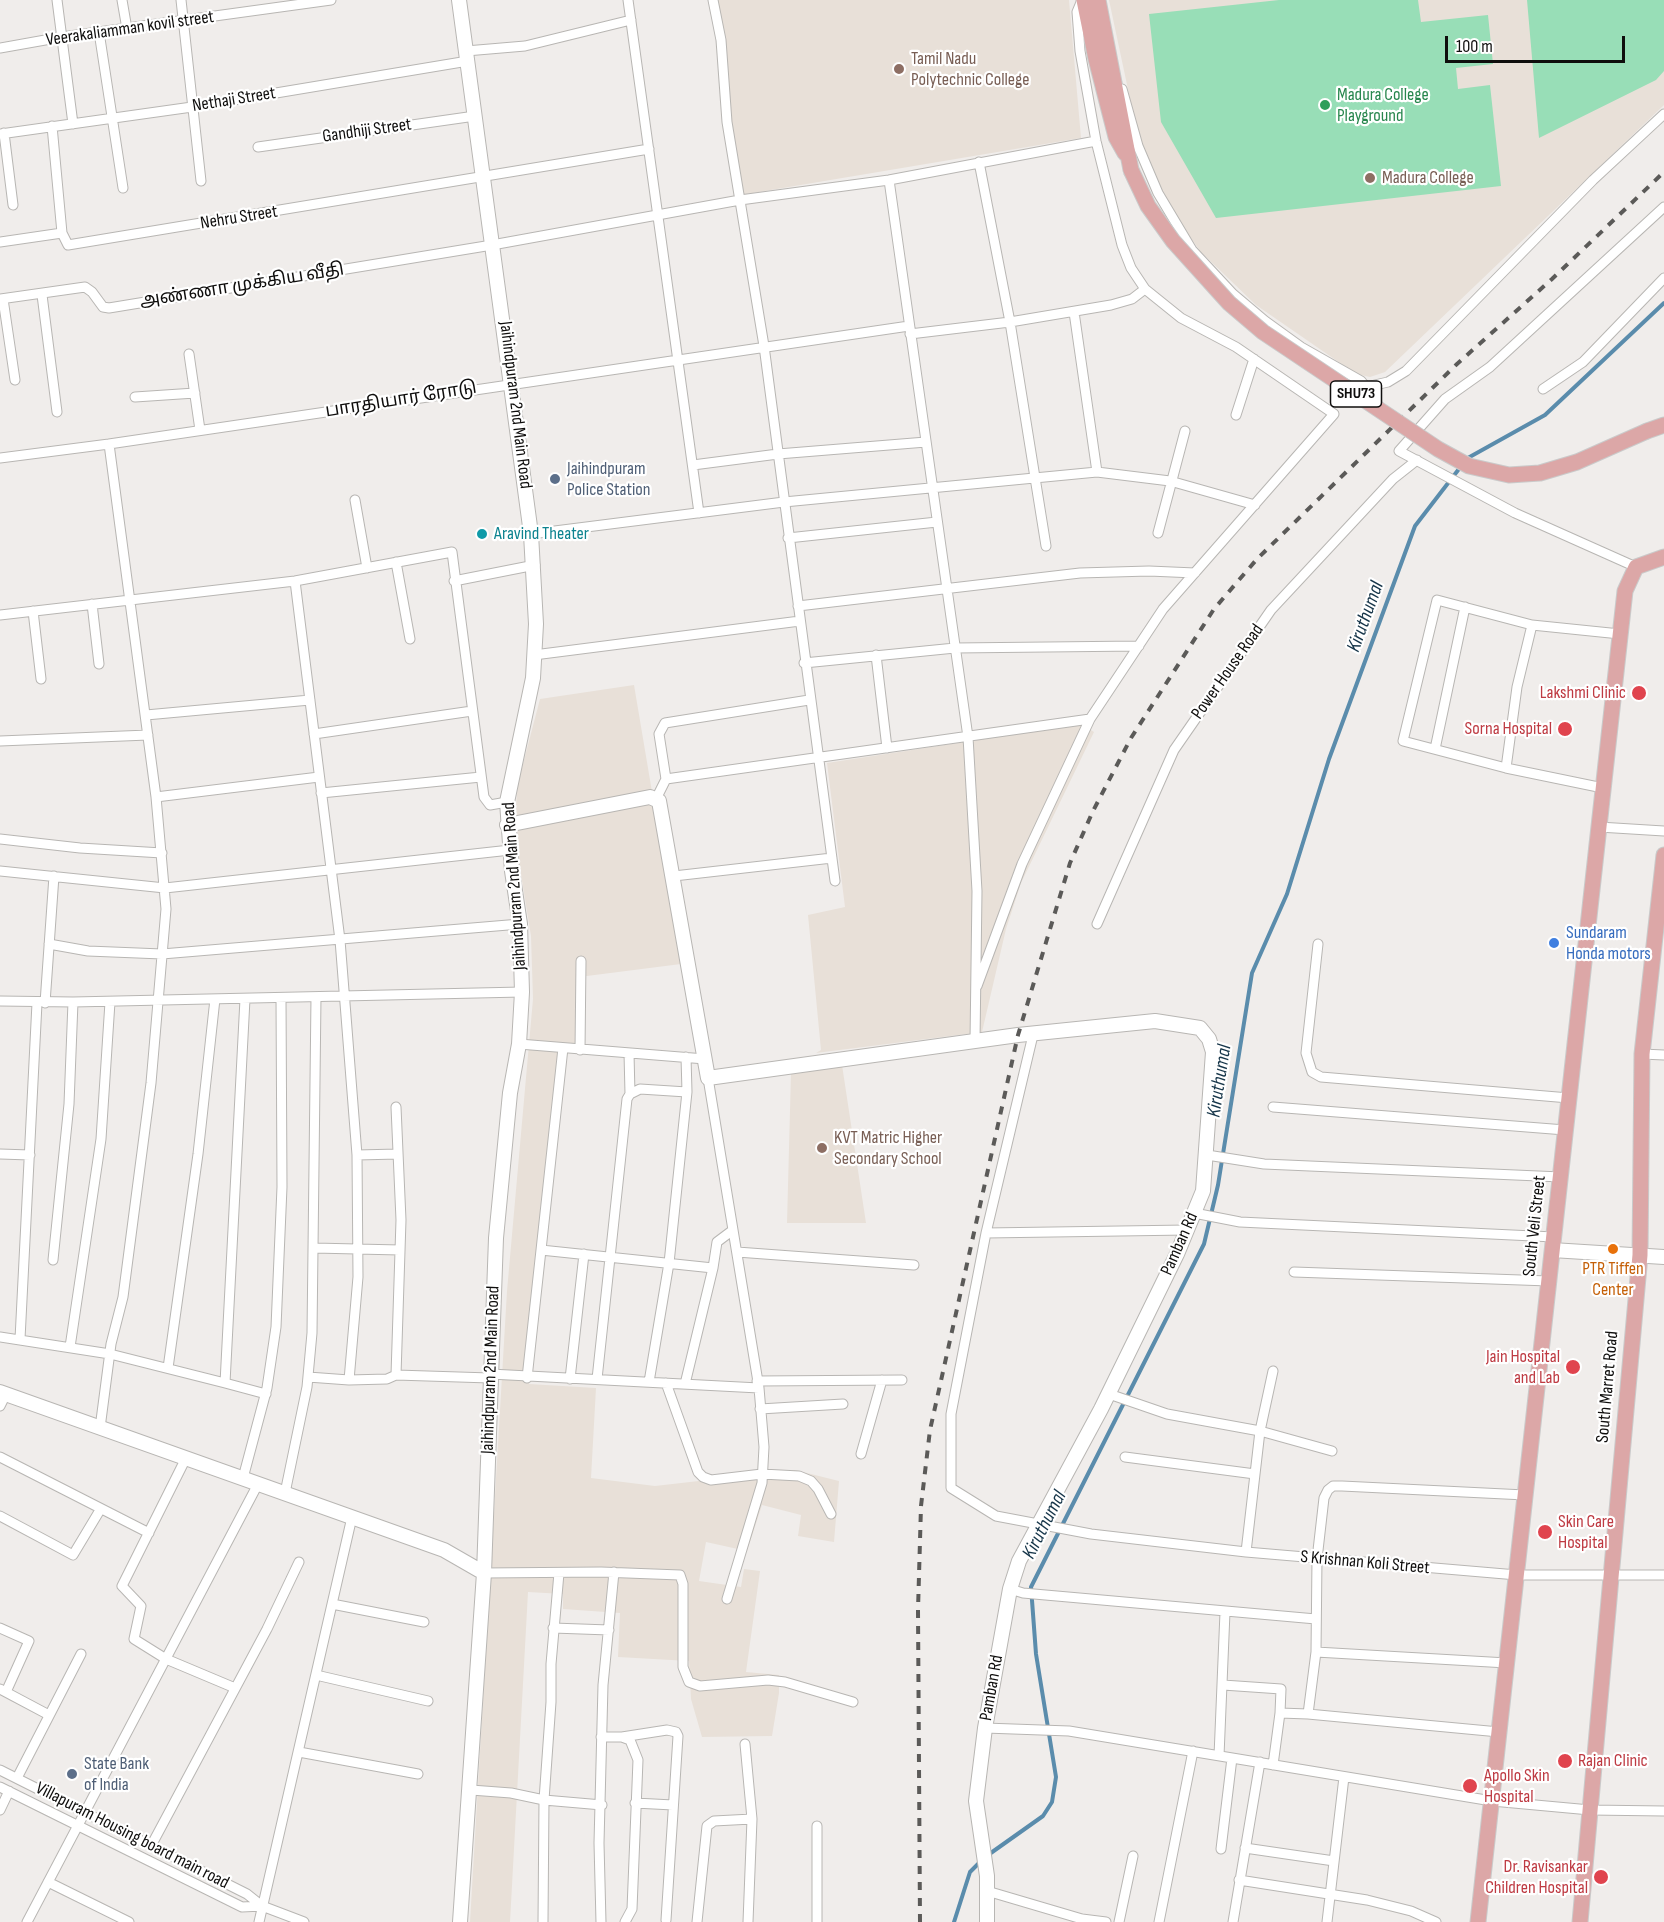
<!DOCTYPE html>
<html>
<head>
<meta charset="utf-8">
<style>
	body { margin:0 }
	#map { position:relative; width:1664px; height:1922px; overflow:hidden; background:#f0edeb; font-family:"Sofia Sans Condensed",sans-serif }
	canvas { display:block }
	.scale { position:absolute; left:1445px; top:36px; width:180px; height:27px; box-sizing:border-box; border:3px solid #0f0e0d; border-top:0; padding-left:8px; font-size:18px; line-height:21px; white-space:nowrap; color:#0f0e0d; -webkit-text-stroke:4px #fff; paint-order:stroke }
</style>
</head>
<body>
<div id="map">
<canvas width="1664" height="1922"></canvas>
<div class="scale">100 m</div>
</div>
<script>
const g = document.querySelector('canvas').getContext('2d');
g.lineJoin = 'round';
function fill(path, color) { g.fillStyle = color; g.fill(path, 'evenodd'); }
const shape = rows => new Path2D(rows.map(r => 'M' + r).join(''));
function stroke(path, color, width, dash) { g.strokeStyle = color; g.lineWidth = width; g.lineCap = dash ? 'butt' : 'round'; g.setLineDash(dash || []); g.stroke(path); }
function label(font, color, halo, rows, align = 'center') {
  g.font = font + ' "Sofia Sans Condensed","Noto Sans Tamil",sans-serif'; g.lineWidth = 4.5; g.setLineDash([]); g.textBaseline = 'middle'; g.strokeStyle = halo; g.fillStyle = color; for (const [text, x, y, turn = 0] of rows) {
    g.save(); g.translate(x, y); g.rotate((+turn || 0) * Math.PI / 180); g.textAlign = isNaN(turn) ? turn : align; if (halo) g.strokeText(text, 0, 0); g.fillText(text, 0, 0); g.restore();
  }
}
const built = shape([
	[713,0,1069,0,1081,138,741,195],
	[1109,0,1664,0,1664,105,1385,372,1370,377,1356,374,1256,305,1201,252,1176,218,1161,193,1136,127],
	[634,685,681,964,579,977,577,1046,560,1044,529,1384,596,1388,591,1478,655,1486,795,1470,839,1481,834,1542,798,1536,801,1515,762,1505,747,1551,706,1542,699,1581,741,1587,744,1569,760,1571,746,1672,779,1675,779,1693,772,1736,702,1737,691,1699,689,1661,618,1657,620,1613,563,1609,563,1594,528,1592,510,1922,470,1922,507,1291,533,999,531,936,518,856,516,805,518,783,540,699],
	[1075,725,1086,727,1094,732,1021,883,1006,929,982,1032,816,1053,821,1050,808,915,845,907,827,763],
	[842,1065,866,1223,787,1223,791,1073]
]);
const green = shape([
	[1279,0,1418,0,1421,22,1488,15,1493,64,1456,68,1458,89,1490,85,1501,186,1216,218,1161,122,1149,14],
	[1527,0,1664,0,1664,71,1656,80,1539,138]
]);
const stream = shape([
	[1466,459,1545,415,1664,303],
	[988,1855,1043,1816,1052,1802,1056,1777,1036,1654,1031,1587,1204,1244,1218,1185,1252,973,1287,894,1329,759,1415,526,1462,465],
	[954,1922,970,1872,980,1862]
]);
const street = shape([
	[57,0,73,124],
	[122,0,127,29],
	[181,0,201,181],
	[628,0,699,513],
	[713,0,721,40,727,122,764,346,835,881],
	[99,32,123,188],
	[0,48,62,37,331,0],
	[466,51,525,46,631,20],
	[1122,89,1138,146,1158,193,1192,250,1233,294,1265,321,1301,347,1361,381,1366,387,1388,382,1406,371,1593,180,1664,114],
	[52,126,62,233],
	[4,133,13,205],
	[0,134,192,107,468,61],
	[258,147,475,116],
	[979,162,1010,322,1046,546],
	[889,180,968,737,977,891,975,1041],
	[0,242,62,233,68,245,649,149],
	[42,295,57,412],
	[0,299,85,287,92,292,103,307,109,308,492,245,740,200,889,180,1096,141],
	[3,299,15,380],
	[1074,312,1097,472],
	[910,334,1010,322,1111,305,1132,299,1145,289],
	[189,354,200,430],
	[1543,389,1583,362,1664,278],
	[135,397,195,393],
	[1236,415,1254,359],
	[0,458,109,444,909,326],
	[693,465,778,454,926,442],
	[355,500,367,568],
	[1158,533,1185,431],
	[531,534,784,502,1097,472,1170,481,1255,505],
	[788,538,937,522],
	[396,562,410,639],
	[1636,567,1515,513,1399,451,1445,399,1490,367,1664,207],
	[295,581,340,940,357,1155,358,1277,349,1380],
	[454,581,535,565],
	[92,604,99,664],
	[798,606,1080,573,1149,571,1195,573],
	[33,611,41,679],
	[0,615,295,581,452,552,484,797,490,805,507,802],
	[534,655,800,621],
	[876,655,887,748],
	[804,663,955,648,1139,646],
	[146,715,310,700],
	[314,734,472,711],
	[0,741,148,735],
	[1435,749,1465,607],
	[1506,768,1403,741,1437,600,1532,625],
	[666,779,659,734,665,723,809,700],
	[1603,788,1506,768,1517,687,1532,625,1620,634],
	[321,793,481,777],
	[156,797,319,777],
	[656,799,666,779,1090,719],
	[1599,827,1664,831],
	[0,839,80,848,162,853],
	[0,871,165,888,510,850],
	[674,876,832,858],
	[1097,924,1174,750,1271,610,1393,479,1417,460],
	[49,944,88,951,162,954,520,924],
	[1318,944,1306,1053,1312,1072,1321,1077,1569,1098],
	[977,986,1022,864,1090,719,1163,609,1334,414,1236,347,1181,318,1145,289,1131,268,1122,245,1096,141,1080,51,1077,12,1082,0],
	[0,1001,73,1002,522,992],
	[45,1003,54,876],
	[1033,1035,986,1233,951,1414,951,1488,996,1516,1091,1534,1246,1552,1517,1575,1664,1575],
	[519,1044,705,1059],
	[563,1048,541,1250,713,1268,717,1242,733,1230],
	[580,1050,581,961],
	[629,1053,630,1094],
	[1642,1054,1664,1055],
	[708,1078,759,1388,764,1447,762,1483,727,1599],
	[1273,1107,1565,1130],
	[0,1154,30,1155],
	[357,1155,398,1154],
	[1207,1155,1264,1164,1561,1177],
	[1194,1213,1240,1222,1554,1237],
	[986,1233,1187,1230],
	[314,1248,400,1250],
	[737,1252,914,1265],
	[53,1260,69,1104,73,1002],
	[1294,1272,1549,1281],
	[0,1337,110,1354,225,1383,245,999],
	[20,1339,37,1003],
	[70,1347,101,1139,110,1002],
	[168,1368,198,1154,215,999],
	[490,1374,759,1388],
	[396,1375,490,1378],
	[308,1377,349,1380,387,1379,396,1375,401,1220,396,1107],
	[527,1378,541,1250],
	[570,1379,584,1254],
	[597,1379,627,1099,630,1094,640,1089,687,1092,686,1057],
	[757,1381,902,1380],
	[649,1382,669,1263,687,1092],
	[225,1383,266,1394],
	[666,1383,698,1472,703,1477,711,1480,762,1474,799,1476,811,1481,818,1489,831,1514],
	[685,1384,713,1268],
	[1109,1394,1167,1414,1260,1431,1332,1451],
	[0,1406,6,1394],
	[760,1409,843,1404],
	[100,1428,111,1344,123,1297,151,1083,166,909,156,797,109,444],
	[861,1454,882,1380],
	[0,1457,149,1533],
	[1125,1457,1255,1474],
	[186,1458,122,1586,141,1606,134,1639,166,1659,235,1688],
	[243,1478,267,1388,276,1327,282,1187,281,998],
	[285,1493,307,1387,312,1333,316,997],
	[0,1516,73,1555,100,1510],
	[1246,1552,1260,1431,1273,1371],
	[484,1573,601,1572,680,1575,683,1584,683,1667,689,1682,700,1686,768,1680,785,1682,853,1702],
	[1010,1589,1023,1593,1316,1619],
	[332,1604,424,1622],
	[0,1628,29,1641,6,1692],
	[553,1628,609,1630],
	[1316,1652,1507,1663],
	[316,1675,428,1701],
	[1223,1685,1281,1689,1280,1713],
	[0,1689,49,1715],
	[1308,1714,1499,1732],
	[985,1728,1069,1731,1492,1801,1590,1810,1664,1811],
	[601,1737,622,1737,630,1740,638,1760,632,1909,625,1922],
	[622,1737,667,1730,676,1732,678,1736,666,1920],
	[745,1744,752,1819,748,1922],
	[299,1752,418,1774],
	[1219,1756,1225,1612],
	[1273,1765,1280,1713,1308,1714,1316,1652,1317,1559,1324,1498,1328,1490,1333,1486,1342,1486,1525,1495],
	[0,1770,247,1894,262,1906,304,1922],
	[17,1778,81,1654],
	[0,1787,242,1907,262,1906],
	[471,1790,511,1793,544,1800,602,1805],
	[635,1803,673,1805],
	[0,1810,9,1791],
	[151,1846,267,1629,299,1562],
	[1245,1848,1334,1861],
	[1221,1849,1232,1758],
	[1239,1880,1367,1900,1411,1911,1436,1922],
	[48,1882,129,1922],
	[987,1891,1082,1919,1106,1922],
	[27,1922,258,1484],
	[259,1922,352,1517],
	[543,1922,544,1800,551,1702,551,1664,559,1573],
	[601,1922,599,1843,603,1685,614,1572],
	[697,1922,707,1826,714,1821,752,1819],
	[817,1922,817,1826],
	[1119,1922,1133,1856],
	[1159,1922,1193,1751],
	[1233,1922,1260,1762],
	[1327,1922,1344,1777]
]);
const secondary = shape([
	[459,0,531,534,536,624,533,678,507,802,512,871,520,924,522,992,519,1044,510,1093,496,1238,484,1573,460,1922],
	[507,825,650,797,659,801,708,1078,1018,1035,1155,1021,1200,1028,1209,1039,1213,1052,1203,1191,1177,1254,1101,1409,1019,1561,1010,1589,985,1728,976,1801,987,1876,987,1922],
	[1552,1250,1664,1257],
	[0,1392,444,1550,484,1573]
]);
const primary = shape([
	[1084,0,1096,59,1116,137,1125,153],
	[1098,0,1131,170],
	[1647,431,1664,425],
	[1478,1922,1625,591,1636,567,1664,557],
	[1580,1922,1640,1255,1642,1054,1664,855]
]);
const rail = shape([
	[920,1922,918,1610,921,1506,930,1430,1018,1035,1070,863,1093,811,1131,738,1214,609,1257,559,1457,364,1552,279,1664,172]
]);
const primaryBridge = shape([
	[1131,170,1148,206,1173,241,1229,303,1263,332,1438,449,1469,466,1509,475,1540,473,1577,462,1647,431]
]);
const markers = [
	[899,69,6,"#8d6e63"],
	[1325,105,6,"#2e9e5b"],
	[1370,178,6,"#8d6e63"],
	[555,479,6,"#5c6f8a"],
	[482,534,6,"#0f9aa8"],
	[1639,693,8,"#e0444e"],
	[1565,729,8,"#e0444e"],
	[1554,943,6,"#3f7fe0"],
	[822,1148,6,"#8d6e63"],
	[1613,1249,6,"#e8710a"],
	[1573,1367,8,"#e0444e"],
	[1545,1532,8,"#e0444e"],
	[1565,1761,8,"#e0444e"],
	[72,1774,6,"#5c6f8a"],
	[1470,1786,8,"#e0444e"],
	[1601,1877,8,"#e0444e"]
];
const shields = [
	[1356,394,51]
];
const shieldNames = [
	["SHU73",1356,394]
];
const streetNames = [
	["Veerakaliamman kovil street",130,29,-8],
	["Nethaji Street",234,100,-9],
	["Gandhiji Street",367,131,-8],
	["Nehru Street",239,218,-9],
	["அண்ணா முக்கிய வீதி",242,286,-9],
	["பாரதியார் ரோடு",401,400,-9],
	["Jaihindpuram 2nd Main Road",515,405,83],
	["Power House Road",1228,672,-55],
	["Jaihindpuram 2nd Main Road",515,886,-94],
	["South Veli Street",1535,1226,-84],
	["Pamban Rd",1180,1244,-66],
	["Jaihindpuram 2nd Main Road",491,1370,-88],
	["South Marret Road",1608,1387,-85],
	["S Krishnan Koli Street",1365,1563,5],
	["Pamban Rd",992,1688,-80],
	["Villapuram Housing board main road",132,1836,27]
];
const educationNames = [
	["Tamil Nadu",911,59],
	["Polytechnic College",911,80],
	["Madura College",1382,178],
	["KVT Matric Higher",834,1138],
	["Secondary School",834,1159]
];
const leisureNames = [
	["Madura College",1337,95],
	["Playground",1337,116]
];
const serviceNames = [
	["Jaihindpuram",567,469],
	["Police Station",567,490],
	["State Bank",84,1764],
	["of India",84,1785]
];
const cultureNames = [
	["Aravind Theater",494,534]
];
const healthNames = [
	["Lakshmi Clinic",1626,693],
	["Sorna Hospital",1552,729],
	["Jain Hospital",1560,1357],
	["and Lab",1560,1378],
	["Skin Care",1558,1522,"left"],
	["Hospital",1558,1543,"left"],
	["Rajan Clinic",1578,1761,"left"],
	["Apollo Skin",1484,1776,"left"],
	["Hospital",1484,1797,"left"],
	["Dr. Ravisankar",1588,1867],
	["Children Hospital",1588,1888]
];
const shopNames = [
	["Sundaram",1566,933],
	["Honda motors",1566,954]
];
const foodNames = [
	["PTR Tiffen",1613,1269],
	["Center",1613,1290]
];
const waterNames = [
	["Kiruthumal",1366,617,-70],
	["Kiruthumal",1220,1081,-81],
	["Kiruthumal",1045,1525,-63]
];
fill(built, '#e8e0d8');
fill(green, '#98deb7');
stroke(stream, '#5a8cac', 4);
stroke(street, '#b8b6b3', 11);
stroke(secondary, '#b8b6b3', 16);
stroke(primary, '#cacaca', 17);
stroke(street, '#fff', 9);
stroke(secondary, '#fff', 14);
stroke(primary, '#dca7a7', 15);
stroke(rail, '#5b5a58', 4, [8, 8]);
stroke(primaryBridge, '#cacaca', 17, []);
stroke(primaryBridge, '#dca7a7', 15);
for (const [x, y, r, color] of markers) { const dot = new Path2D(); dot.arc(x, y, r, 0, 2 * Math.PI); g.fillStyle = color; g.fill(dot); stroke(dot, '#fff', 2); }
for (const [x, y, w] of shields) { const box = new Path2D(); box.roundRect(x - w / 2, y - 13, w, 26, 4.5); g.fillStyle = '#fff'; g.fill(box); stroke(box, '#0f0e0d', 1.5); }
label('bold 16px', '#0f0e0d', null, shieldNames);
label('18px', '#0f0e0d', '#fff', streetNames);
label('18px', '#785e54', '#fff', educationNames, 'left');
label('18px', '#27864d', '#fff', leisureNames, 'left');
label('18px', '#4e5e75', '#fff', serviceNames, 'left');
label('18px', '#0d838f', '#fff', cultureNames, 'left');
label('18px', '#be3a42', '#fff', healthNames, 'right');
label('18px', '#366cbe', '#fff', shopNames, 'left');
label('18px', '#c56008', '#fff', foodNames);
label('italic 20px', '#163549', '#fff', waterNames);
</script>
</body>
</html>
